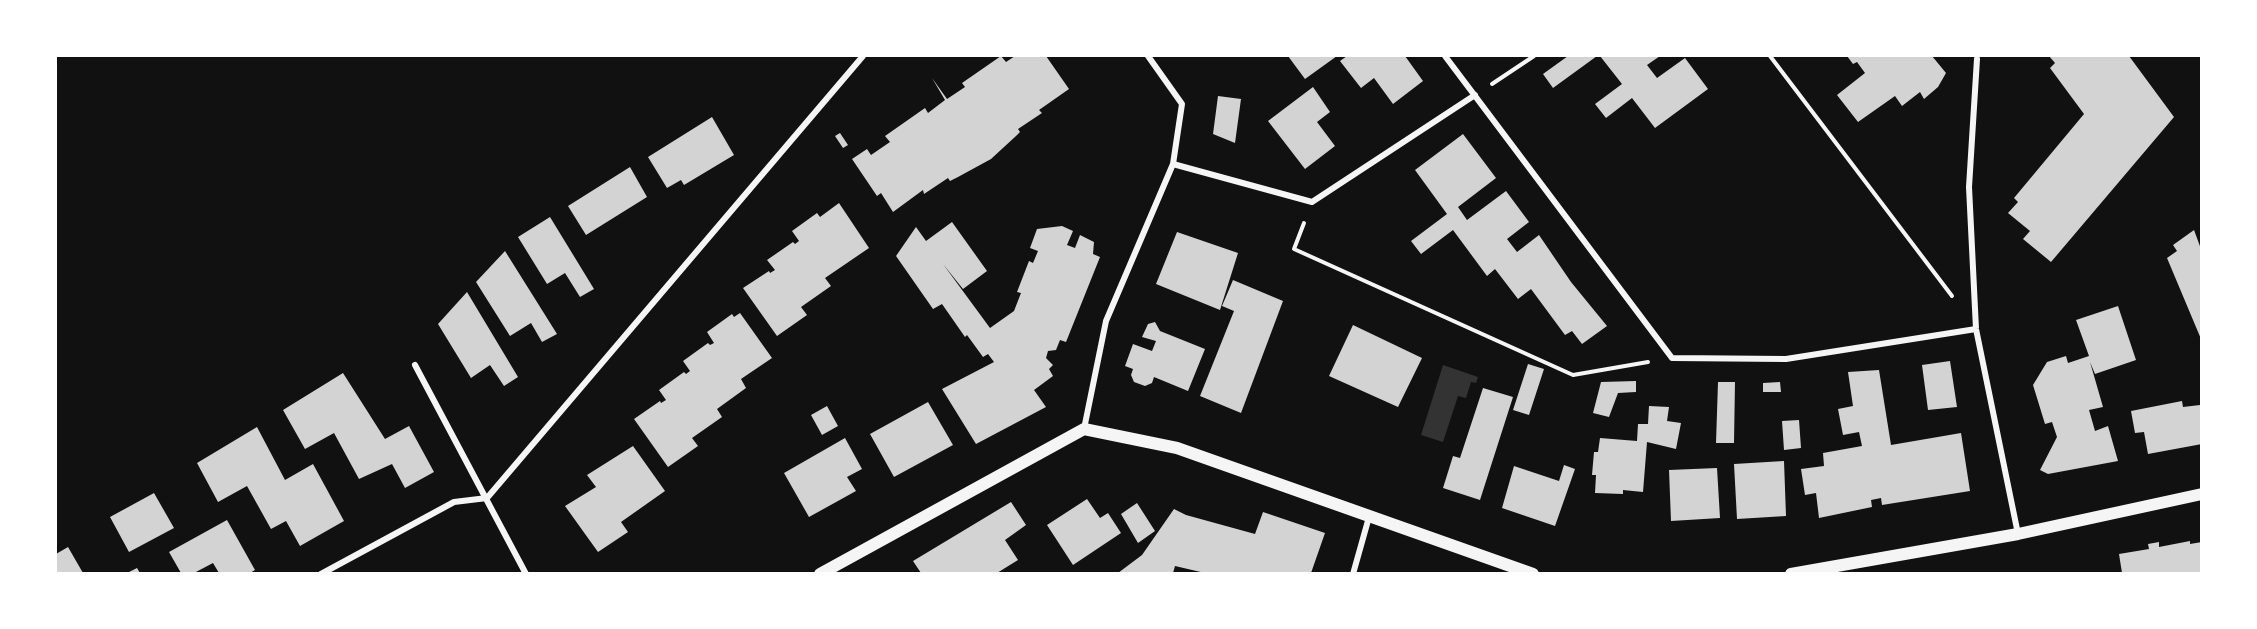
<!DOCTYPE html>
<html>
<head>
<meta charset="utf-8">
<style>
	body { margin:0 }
	#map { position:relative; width:2257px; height:629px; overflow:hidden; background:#111; font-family:"Noto Sans",sans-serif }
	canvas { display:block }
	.frame { position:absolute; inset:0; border:57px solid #fff; pointer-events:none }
</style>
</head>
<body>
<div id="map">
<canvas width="2257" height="629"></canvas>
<div class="frame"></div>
</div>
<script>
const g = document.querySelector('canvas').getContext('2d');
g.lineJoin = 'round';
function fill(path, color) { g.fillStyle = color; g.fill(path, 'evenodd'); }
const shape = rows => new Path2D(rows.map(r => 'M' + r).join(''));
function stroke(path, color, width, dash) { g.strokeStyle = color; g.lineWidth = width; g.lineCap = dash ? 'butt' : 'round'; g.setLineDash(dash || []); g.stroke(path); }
const water = shape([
	[1443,365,1478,377,1476,383,1471,382,1466,398,1458,396,1443,442,1421,435]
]);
const building = shape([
	[1001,56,1006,62,1015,56,1046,56,1069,89,1039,110,1042,113,1018,129,1020,132,1016,136,991,159,958,177,950,181,948,178,924,194,923,190,893,212,881,193,877,196,852,159,867,149,871,155,890,142,885,136,925,108,928,113,945,100,932,78,947,99,965,87,962,83],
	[1288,56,1337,56,1305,79],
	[1347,56,1405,56,1423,81,1393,104,1374,78,1361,88,1340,61],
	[1568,56,1597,56,1553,88,1543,74],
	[1600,56,1660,56,1647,65,1657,78,1685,58,1708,89,1655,128,1632,98,1606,118,1595,104,1622,84],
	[1847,56,1932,56,1946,73,1938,87,1924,99,1920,92,1902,106,1895,96,1858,122,1837,95,1865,73,1857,62,1853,64],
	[2049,56,2129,56,2174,117,2051,262,2023,239,2030,231,2008,213,2018,202,2014,198,2084,114,2050,68,2055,63],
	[1313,87,1330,112,1317,122,1335,146,1305,169,1268,121],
	[1218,96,1241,99,1235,143,1213,134],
	[712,117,734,155,684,185,681,180,667,188,648,157],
	[840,133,848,145,843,148,835,136],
	[1463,134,1496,178,1458,207,1467,220,1506,191,1529,222,1507,239,1517,252,1539,235,1571,282,1607,326,1582,344,1572,331,1565,335,1531,289,1518,299,1495,269,1487,276,1453,230,1421,254,1411,241,1447,214,1415,170],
	[630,167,647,197,586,235,568,206],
	[839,203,869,248,825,278,831,286,801,307,807,315,777,336,743,288,769,271,770,273,775,270,767,260,793,242,795,244,799,241,792,231,817,213,820,217],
	[550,217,594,289,580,297,565,273,547,284,518,237],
	[952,222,987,271,963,289,943,264,990,328,1014,311,1021,293,1017,292,1029,261,1033,263,1038,251,1030,248,1037,229,1062,226,1073,231,1067,245,1075,248,1080,235,1094,242,1093,254,1100,257,1066,342,1060,340,1056,350,1048,351,1046,358,1053,365,1049,369,1053,376,1034,390,1046,407,976,444,942,389,994,362,988,354,983,357,967,335,965,337,942,304,933,309,896,256,916,227,926,241],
	[2194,230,2201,249,2201,339,2167,258,2177,251,2173,245],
	[1177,232,1238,253,1220,310,1156,284],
	[505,251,557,334,542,342,531,323,510,336,476,282],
	[1233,280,1283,301,1241,413,1200,396,1234,311,1222,306],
	[467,292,518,377,504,386,490,365,471,378,438,324],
	[2118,306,2136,360,2095,374,2090,362,2103,407,2089,410,2095,431,2108,426,2118,461,2048,474,2040,470,2057,437,2052,422,2045,424,2033,385,2047,362,2066,356,2068,363,2089,356,2076,320],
	[740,313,772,358,741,379,746,388,717,409,722,417,692,438,698,446,668,467,634,419,660,401,661,403,666,400,659,390,684,372,686,374,690,371,683,361,708,343,710,345,714,343,707,332,732,314,734,317],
	[1155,322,1160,331,1205,349,1188,391,1154,377,1152,383,1145,386,1134,382,1131,375,1133,369,1125,366,1133,344,1152,351,1156,341,1142,337,1148,324],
	[1353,325,1422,358,1398,407,1329,376],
	[1950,361,1957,407,1928,410,1922,365],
	[1528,364,1544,369,1529,415,1513,410],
	[1879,370,1891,445,1961,433,1970,491,1882,505,1881,498,1871,500,1872,507,1819,518,1816,493,1805,495,1801,469,1824,466,1823,453,1862,446,1859,432,1843,435,1838,409,1853,406,1848,372],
	[343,373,385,439,409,426,434,472,405,488,392,464,359,479,334,433,305,449,283,410],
	[1636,381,1636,392,1618,393,1609,417,1593,413,1601,382],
	[1718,382,1735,382,1734,443,1716,443],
	[1780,382,1781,392,1763,392,1763,383],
	[1483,388,1513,397,1480,500,1443,488,1453,456,1460,458],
	[2182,401,2183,407,2200,405,2202,444,2148,454,2144,432,2135,433,2131,411],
	[928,402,953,445,894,477,870,434],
	[827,406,838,426,822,435,811,415],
	[1649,406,1669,407,1667,421,1681,423,1676,449,1647,442,1643,492,1623,490,1623,494,1595,493,1596,475,1592,475,1594,452,1598,452,1600,438,1637,441,1638,424,1648,424],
	[1799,420,1801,448,1784,450,1782,421],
	[257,427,285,480,313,464,344,521,300,546,286,521,271,529,247,486,218,502,197,463],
	[845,438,862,469,847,477,856,491,809,517,784,473],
	[633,446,665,491,621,522,628,532,598,552,565,506,596,487,587,475],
	[1784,461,1786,516,1737,519,1734,464],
	[1564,465,1575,469,1555,526,1502,508,1514,466,1559,481],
	[1717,468,1720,518,1671,521,1669,470],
	[154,493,174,528,129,552,110,517],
	[1087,499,1100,518,1108,513,1121,533,1073,565,1047,525],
	[1011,502,1026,525,1005,540,1018,560,997,573,921,573,913,561],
	[1137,503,1155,531,1138,543,1121,514],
	[1174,509,1186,515,1255,534,1263,512,1325,533,1311,573,1205,573,1175,566,1173,573,1118,573,1142,555],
	[227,520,255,570,250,573,219,573,213,563,194,573,181,573,169,552],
	[2190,541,2190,544,2202,542,2202,573,2122,573,2119,554,2149,549,2148,544,2159,542,2159,547],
	[68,547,83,573,56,573,56,554],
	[137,568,140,573,127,573]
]);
const path = shape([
	[1770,56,1952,296],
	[1492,84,1534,56],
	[1304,223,1294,249,1573,375,1648,362]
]);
const minor = shape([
	[1445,56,1672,358,1786,359,1976,329],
	[1977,59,1969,187,1976,329,2018,534],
	[1173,164,1312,202,1475,95],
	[415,365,526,574],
	[1084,429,1106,321,1173,164,1182,104,1148,56],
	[321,574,454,502,487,498,863,56],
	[1353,574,1369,517]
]);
const secondary = shape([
	[820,574,1084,429,1177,448,1533,574],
	[1791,574,2018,534,2202,494]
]);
fill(water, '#333');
fill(building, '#d3d3d3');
stroke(path, '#f5f5f5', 4);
stroke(minor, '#f5f5f5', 6);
stroke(secondary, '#f5f5f5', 12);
</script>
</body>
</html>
